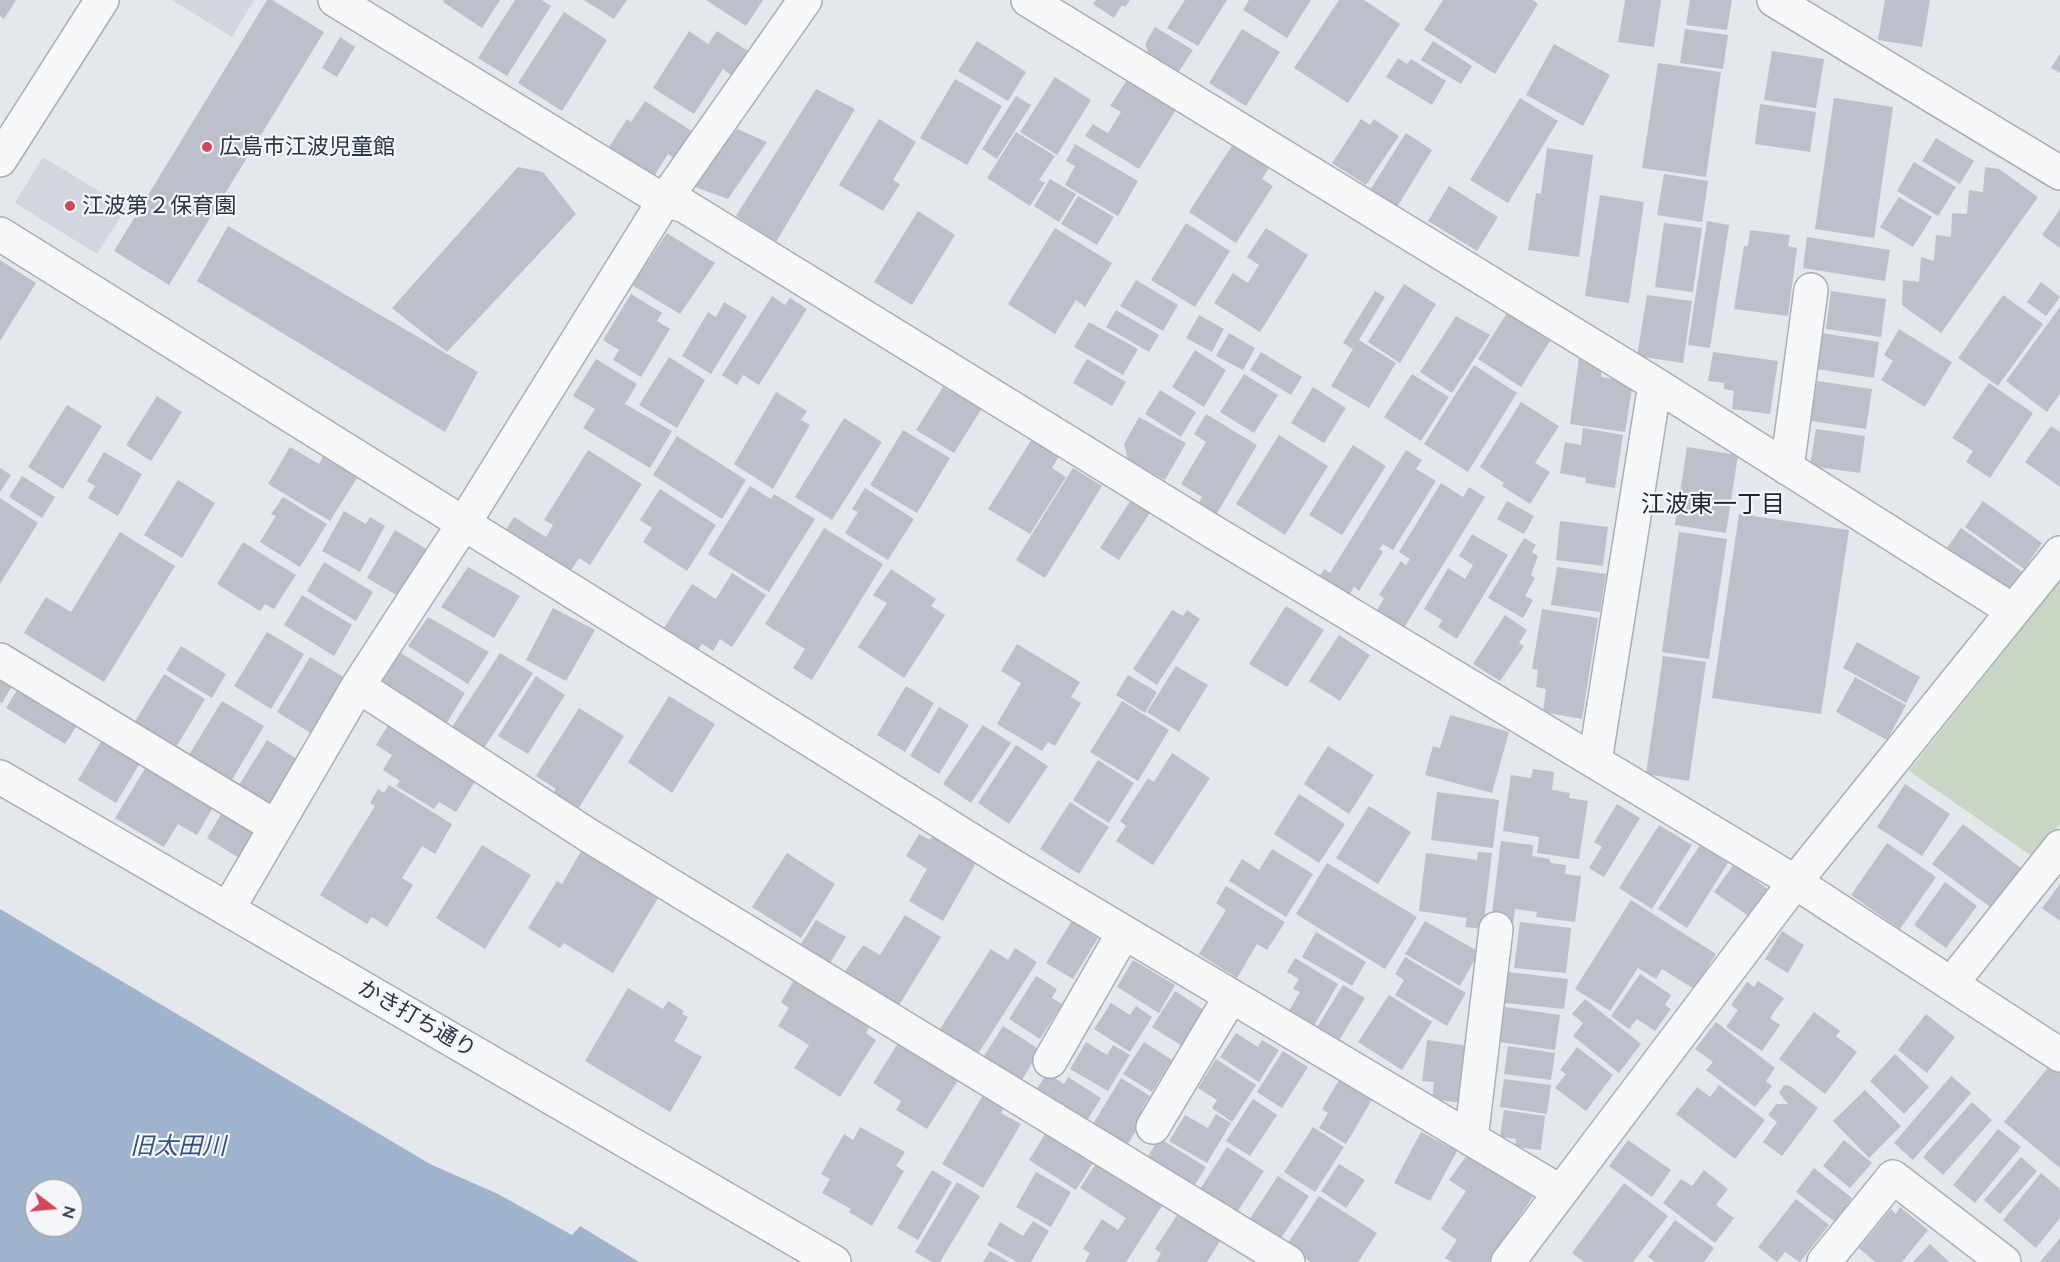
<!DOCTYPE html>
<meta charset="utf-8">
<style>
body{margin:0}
#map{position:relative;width:2060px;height:1262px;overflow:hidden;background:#e4e7ec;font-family:Mulish,sans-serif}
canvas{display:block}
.north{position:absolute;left:24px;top:1178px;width:60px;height:60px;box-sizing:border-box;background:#f4f6f9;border:2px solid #a4a8b1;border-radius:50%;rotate:106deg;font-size:16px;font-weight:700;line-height:24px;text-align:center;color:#2b3445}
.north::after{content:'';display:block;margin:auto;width:21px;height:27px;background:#d1495b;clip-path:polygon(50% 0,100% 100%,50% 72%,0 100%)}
</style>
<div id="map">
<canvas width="2060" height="1262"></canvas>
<div class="north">N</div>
</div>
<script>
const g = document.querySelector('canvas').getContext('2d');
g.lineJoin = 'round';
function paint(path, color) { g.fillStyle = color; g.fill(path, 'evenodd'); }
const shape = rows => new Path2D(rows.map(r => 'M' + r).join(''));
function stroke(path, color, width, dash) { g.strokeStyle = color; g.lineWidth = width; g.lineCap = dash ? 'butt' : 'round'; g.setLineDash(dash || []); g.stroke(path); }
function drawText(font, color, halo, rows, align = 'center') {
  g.font = font + ' Mulish,"Noto Sans JP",sans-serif'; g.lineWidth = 4.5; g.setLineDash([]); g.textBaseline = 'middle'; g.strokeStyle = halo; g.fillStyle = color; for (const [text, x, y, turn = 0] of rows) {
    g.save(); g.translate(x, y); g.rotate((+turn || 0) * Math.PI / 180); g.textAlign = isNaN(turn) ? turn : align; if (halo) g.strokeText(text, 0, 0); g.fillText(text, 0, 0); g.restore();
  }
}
paint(shape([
 [172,0,254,0,232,37],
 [43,157,126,208,97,254,15,203]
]), '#d2d6de');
paint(shape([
 [2060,581,2060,824,2033,857,1909,771]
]), '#c9d6c5');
paint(shape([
 [0,909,430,1164,498,1194,572,1235,580,1226,639,1262,0,1262],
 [36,1190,72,1190,72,1226,36,1226]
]), '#9fb4cc');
paint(shape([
 [0,0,16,0,4,19,0,16],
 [267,0,272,0,324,32,169,285,114,251],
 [444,0,500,0,482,28,443,2],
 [515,0,542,0,551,6,507,76,478,58],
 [584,0,627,0,614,19],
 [706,0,763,0,746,26],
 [1096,0,1130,0,1125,7,1122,5,1114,18,1093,4],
 [1185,0,1227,0,1198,46,1167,28],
 [1249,0,1311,0,1287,38,1243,10],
 [1339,0,1364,0,1400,24,1348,103,1294,68],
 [1443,0,1533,0,1538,4,1495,74,1424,30],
 [1625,0,1661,0,1654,47,1618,42],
 [1690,0,1732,0,1727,30,1686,25],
 [1885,0,1930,0,1922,47,1878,40],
 [564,12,607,40,562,111,518,83],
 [1155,27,1193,50,1178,73,1149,55,1145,44],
 [1242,29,1280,52,1246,106,1209,83],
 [1685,29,1728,35,1723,69,1680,63],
 [689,31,708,44,717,31,748,51,732,76,723,69,694,114,653,88],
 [340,37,355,47,337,77,322,68],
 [977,41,1026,72,1008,101,958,71],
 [1433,41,1472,66,1461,84,1421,60],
 [1554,44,1610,75,1583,126,1526,95],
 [1772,51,1824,59,1816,108,1764,100],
 [2060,54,2060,73,2051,68],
 [1398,58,1407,64,1411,59,1446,81,1432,105,1386,77],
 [1658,63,1721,72,1706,177,1642,168],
 [1131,74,1179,105,1139,169,1085,136,1093,124,1108,133,1121,112,1110,106],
 [1055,77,1091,100,1057,155,1020,132],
 [955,79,1002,106,967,165,920,138],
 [816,89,855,109,776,242,736,216],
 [1016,96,1031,105,997,159,982,149],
 [1520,98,1558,121,1508,203,1470,180],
 [1834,98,1893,107,1874,238,1815,229],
 [645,101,695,133,677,161,668,154,654,176,609,147,627,119,631,122],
 [1760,104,1816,112,1810,152,1755,144],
 [879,119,916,142,893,180,900,184,883,211,839,185],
 [1361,119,1370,125,1374,119,1399,136,1366,185,1332,163],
 [737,129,767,142,728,199,692,186],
 [1016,132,1055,156,1039,180,1045,183,1030,206,987,178],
 [1406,133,1432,150,1397,207,1370,190],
 [1936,138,1974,161,1960,184,1922,161],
 [1075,144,1138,181,1118,216,1065,185,1075,166,1066,161],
 [1233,144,1269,168,1262,179,1273,186,1236,243,1189,212],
 [1547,148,1593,155,1579,257,1528,250,1536,193,1541,194],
 [1914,162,1956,187,1938,216,1897,191],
 [518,167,543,172,576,214,447,352,392,308],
 [1985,167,1999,169,2038,197,1941,333,1902,305,1903,280,1919,282,1921,257,1934,261,1936,235,1951,237,1952,213,1967,214,1969,190,1983,192],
 [1664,174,1708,181,1702,222,1657,215],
 [1050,179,1076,194,1059,222,1034,206],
 [1449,186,1498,217,1477,251,1428,221],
 [1600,195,1644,202,1629,303,1585,296],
 [1078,196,1114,217,1097,245,1061,224],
 [1899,197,1932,217,1913,247,1880,227],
 [2060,209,2060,248,2042,235],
 [918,211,955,235,912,305,874,282],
 [1707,221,1729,225,1710,348,1688,345],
 [1186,223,1230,251,1195,307,1151,280],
 [1664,223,1702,228,1693,292,1655,287],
 [228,226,478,372,445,432,197,281],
 [1055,228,1112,263,1085,307,1076,300,1055,334,1008,304],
 [1266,228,1308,255,1260,332,1214,303,1233,273,1248,283,1259,265,1247,257],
 [1750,230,1790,235,1788,246,1797,248,1788,316,1734,309,1744,246,1748,246],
 [667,233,715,263,680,314,632,285],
 [1807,237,1890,250,1885,281,1803,268],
 [0,260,36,283,0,341],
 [1136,280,1178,305,1163,331,1120,306],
 [2041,282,2060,297,2046,316,2027,302],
 [1404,284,1436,304,1400,363,1368,342],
 [1375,291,1385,297,1359,340,1396,363,1369,408,1331,386,1353,349,1343,343],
 [1831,291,1886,299,1881,337,1826,329],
 [631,294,662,313,657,321,670,329,641,377,613,360,619,350,603,340],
 [1647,295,1692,301,1683,363,1637,356],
 [2003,295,2043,324,1998,386,1958,358],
 [772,296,785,305,790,298,807,309,759,385,743,375,737,385,722,375],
 [724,302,747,316,711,374,682,356,708,312,716,317],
 [1512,305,1555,333,1521,387,1478,359],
 [2060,307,2060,394,2047,412,2006,381],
 [1116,310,1159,335,1149,352,1106,327],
 [1199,315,1224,329,1212,352,1186,338],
 [1456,316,1490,335,1452,393,1420,372],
 [1089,322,1138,349,1123,375,1074,347],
 [1899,329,1952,362,1925,407,1881,380,1893,361,1884,355],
 [1229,333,1255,348,1243,370,1216,356],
 [1822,333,1879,342,1874,378,1817,369],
 [1195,350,1226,370,1204,407,1172,387],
 [1580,350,1602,363,1601,377,1633,382,1625,432,1570,424],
 [1261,352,1302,377,1291,395,1250,370],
 [1713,352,1778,361,1770,414,1732,409,1734,391,1724,389,1724,383,1708,381],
 [669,357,705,380,677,428,639,405],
 [596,359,637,384,625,404,672,431,650,468,583,428,595,409,573,396],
 [1087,359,1126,382,1112,406,1073,383],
 [1474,365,1517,393,1468,472,1424,444],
 [1244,374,1278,395,1254,433,1220,412],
 [1412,374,1449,397,1421,441,1384,417],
 [1817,381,1872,389,1866,429,1811,421],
 [1989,383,2033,413,1990,478,1966,462,1973,451,1952,438],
 [943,387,982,408,954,453,916,430],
 [1313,387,1346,408,1324,443,1291,423],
 [1160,390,1196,412,1181,437,1145,414],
 [776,392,807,411,801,420,810,425,773,489,734,464],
 [157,396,182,412,151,461,126,445],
 [1521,402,1559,426,1535,463,1550,472,1530,504,1502,486,1504,483,1480,467],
 [67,405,102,426,63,489,28,467],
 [1206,414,1257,445,1216,515,1198,505,1202,497,1181,484,1206,442,1194,434],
 [1139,417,1186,443,1165,480,1128,460,1124,444],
 [844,418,882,442,832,520,795,497],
 [2051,426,2060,432,2060,487,2025,462],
 [1583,428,1623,435,1615,488,1585,483,1586,478,1560,473,1565,442,1581,445],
 [1816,429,1865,436,1860,473,1810,466],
 [903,430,950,458,917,513,870,485],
 [1279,435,1328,466,1285,535,1236,504],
 [677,436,746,480,722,519,653,475],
 [1032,439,1059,456,1052,468,1066,477,1030,534,988,509],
 [1353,445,1386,466,1342,535,1309,515],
 [290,447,319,464,324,455,359,475,330,521,268,484],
 [1687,447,1738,455,1726,533,1675,525],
 [588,450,642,484,590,565,579,558,567,577,502,536,514,517,546,537,553,525,544,520],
 [1406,450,1422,460,1416,469,1436,481,1393,550,1383,544,1379,549,1383,552,1359,591,1354,587,1347,598,1318,579,1324,569,1330,573],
 [104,452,142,474,118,516,88,498,95,486,87,481],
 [0,468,11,475,0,492],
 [1073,468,1102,486,1045,578,1016,560],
 [22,476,55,497,42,518,9,497],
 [178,480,215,503,182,558,144,535],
 [1441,483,1463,497,1469,487,1485,497,1402,631,1375,614,1384,598,1379,595,1401,561,1406,565,1410,559,1399,552],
 [750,486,771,499,774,494,815,519,769,592,708,554],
 [865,488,914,519,888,560,845,533,858,512,852,509],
 [660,489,716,525,687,571,643,542,652,528,640,520],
 [283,497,327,524,300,567,260,542,276,516,271,514],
 [0,498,38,523,0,584],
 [1130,501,1150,513,1119,560,1100,548],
 [1507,501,1534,516,1524,534,1497,519],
 [1983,501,2042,543,2024,569,1965,527],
 [344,511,366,524,370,517,385,526,360,572,322,551],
 [1739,514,1849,530,1821,714,1712,698],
 [1560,521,1608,527,1603,566,1556,560],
 [824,528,883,564,812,680,793,668,805,649,765,624],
 [1961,528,2024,573,2008,597,1944,552],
 [395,530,428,550,400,597,367,578],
 [120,532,175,566,104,682,24,633,46,597,71,612],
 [1679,532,1727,539,1709,659,1662,652],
 [1472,534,1508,555,1457,639,1438,627,1442,620,1424,609,1448,568,1465,579,1473,565,1459,556],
 [1524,538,1536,545,1532,552,1538,556,1531,575,1535,578,1525,596,1533,600,1523,618,1488,598],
 [243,542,296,575,274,609,265,604,260,611,217,584],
 [324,562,373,592,356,621,307,591],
 [468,567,520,596,494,638,441,607],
 [1557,567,1606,574,1600,612,1551,605],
 [891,569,936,599,931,606,945,615,904,678,858,647,887,603,873,595],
 [732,573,766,595,732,647,720,639,713,651,702,644,694,655,660,634,692,584,716,599],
 [302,595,352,625,334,656,284,625],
 [1286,606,1324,630,1287,687,1249,664],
 [553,608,595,630,566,681,526,660],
 [1542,609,1598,618,1582,719,1543,712,1546,689,1536,687,1538,670,1532,669],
 [1172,610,1183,616,1187,610,1200,619,1157,685,1133,669],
 [1505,615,1527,630,1519,643,1524,646,1500,681,1473,664],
 [428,617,489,652,468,684,408,646],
 [267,632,304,654,271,709,234,686],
 [1339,635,1370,655,1340,701,1309,681],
 [1857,642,1920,677,1906,703,1843,668],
 [1017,644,1080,682,1071,697,1081,703,1055,746,1048,742,1042,751,997,724,1021,683,1001,671],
 [181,646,226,674,212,698,166,670],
 [401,653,465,693,445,726,380,681],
 [500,653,533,673,482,751,450,730],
 [1663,656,1706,662,1689,781,1646,774],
 [310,657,347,679,314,735,277,712],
 [1176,666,1208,685,1179,732,1147,712],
 [0,672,15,681,2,703,0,702],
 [164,674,205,699,175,749,134,723],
 [1128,675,1157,692,1145,713,1116,695],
 [536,676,565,695,528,754,498,736],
 [1855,677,1906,705,1887,740,1836,712],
 [21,684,80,721,65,744,6,708],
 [906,686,934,703,905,752,877,735],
 [669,696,715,724,672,793,628,762],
 [222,701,264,726,229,785,187,758],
 [1122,701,1169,730,1138,781,1090,752],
 [939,707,969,725,939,774,910,756],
 [579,708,624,736,578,809,553,793,556,789,536,776],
 [1450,715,1509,732,1492,793,1425,775,1433,746,1440,748],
 [393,717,481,772,456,812,439,802,434,809,396,786,400,781,383,770,392,755,376,745],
 [983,725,1011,743,971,803,943,784],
 [105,735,143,758,116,803,78,780],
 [267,740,297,759,267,809,236,790],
 [1016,745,1048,766,1009,824,978,803],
 [1328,746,1374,775,1349,814,1304,784],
 [1172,753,1210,778,1153,865,1116,841,1126,826,1120,821,1148,778,1154,782],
 [1098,760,1134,783,1109,823,1073,800],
 [146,767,216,802,197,835,178,824,164,847,115,818],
 [1533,769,1554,772,1552,790,1570,793,1569,798,1588,801,1579,859,1537,853,1539,837,1503,831,1511,775,1531,778],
 [1905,784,1950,814,1922,856,1877,827],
 [389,785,452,824,435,854,422,846,402,878,413,885,387,927,372,917,367,924,320,895,375,806,370,803,378,789,384,793],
 [1437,792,1499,800,1493,848,1431,840],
 [1299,794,1345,824,1319,863,1274,834],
 [1070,802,1109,827,1079,874,1040,849],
 [1617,804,1640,818,1604,877,1589,868,1602,847,1594,842],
 [1369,806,1411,832,1378,884,1336,858],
 [223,811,255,830,239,858,207,838],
 [1963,824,2022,869,1993,909,1932,864],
 [1659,825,1692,845,1652,909,1619,888],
 [936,831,980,856,943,921,909,901,927,869,906,856,919,834,930,840],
 [1501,841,1533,845,1532,856,1550,859,1550,863,1566,865,1565,874,1581,876,1575,922,1536,917,1537,912,1515,909,1513,924,1491,921],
 [1887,843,1936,877,1900,929,1851,895],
 [482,845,531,875,485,949,436,918],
 [1700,845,1728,863,1687,928,1658,909],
 [584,846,661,893,613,973,564,943,560,948,528,928,557,881,562,884],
 [1272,849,1313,874,1286,917,1229,881,1242,859,1259,870],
 [1478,852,1492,853,1483,929,1465,927,1467,918,1419,911,1426,853,1477,860],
 [787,853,835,884,801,938,752,907],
 [1327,863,1417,917,1385,969,1296,914],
 [1734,864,1769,890,1750,917,1714,892],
 [1945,882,1977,906,1946,948,1914,925],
 [2060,884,2060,921,2042,908],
 [1226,886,1285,922,1267,950,1257,944,1237,978,1199,954,1226,910,1216,903],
 [1631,900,1716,954,1694,989,1662,969,1656,979,1638,968,1610,1011,1575,989],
 [1076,914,1094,925,1090,933,1098,938,1073,979,1046,963],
 [905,915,941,937,898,1007,844,973,863,945,880,955],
 [816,920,846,937,829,965,799,947],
 [1425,921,1479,952,1460,986,1405,954],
 [1520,922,1571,928,1566,973,1514,968],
 [1782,931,1804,945,1788,973,1765,959],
 [1316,932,1366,962,1352,986,1302,957],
 [1015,948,1037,962,976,1057,938,1032,991,949,1008,960],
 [1405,957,1466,993,1447,1026,1395,995,1404,980,1395,974],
 [1295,958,1338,984,1311,1031,1286,1016,1300,992,1293,989,1299,979,1287,972],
 [1133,960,1175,985,1159,1013,1117,987],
 [1508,972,1568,979,1564,1009,1505,1003],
 [1640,974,1671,995,1665,1005,1671,1009,1655,1031,1637,1019,1629,1029,1611,1016],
 [1036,976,1057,989,1052,998,1062,1004,1040,1039,1009,1019],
 [794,980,869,1027,866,1033,876,1040,840,1097,794,1068,809,1045,778,1026,789,1008,781,1002],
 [1758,981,1784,998,1770,1018,1780,1025,1762,1051,1726,1027,1738,1010,1731,1005,1747,982,1754,987],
 [1343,985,1365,998,1338,1042,1316,1029],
 [628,988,663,1009,668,1001,684,1011,682,1014,688,1017,674,1041,702,1057,670,1112,585,1061],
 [1175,991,1207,1012,1185,1048,1152,1027],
 [1389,995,1432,1022,1402,1070,1358,1042],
 [1585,999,1641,1044,1619,1073,1573,1036,1583,1023,1572,1014],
 [1111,1003,1130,1015,1136,1006,1152,1017,1130,1052,1094,1029],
 [1505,1007,1560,1015,1555,1050,1500,1042],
 [1814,1012,1840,1031,1836,1036,1857,1052,1825,1094,1779,1059],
 [1926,1014,1955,1037,1927,1073,1898,1050],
 [1716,1022,1775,1068,1766,1081,1772,1086,1755,1107,1706,1070,1713,1062,1695,1049],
 [1003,1026,1040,1050,1019,1085,981,1061],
 [1236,1033,1258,1047,1262,1040,1279,1050,1259,1082,1220,1057],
 [904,1034,964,1071,927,1129,896,1110,901,1101,873,1083],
 [1427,1040,1469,1046,1461,1103,1432,1099,1434,1082,1422,1081],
 [1086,1042,1107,1055,1113,1045,1130,1055,1108,1091,1070,1069],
 [1144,1042,1172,1060,1152,1092,1123,1074],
 [1508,1046,1555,1053,1551,1080,1504,1074],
 [1577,1047,1613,1075,1586,1111,1555,1088,1566,1074,1560,1070],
 [1283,1051,1308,1067,1282,1108,1257,1092],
 [1895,1054,1929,1087,1904,1114,1870,1081],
 [1216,1059,1256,1085,1232,1122,1212,1108,1217,1100,1198,1088],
 [2050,1065,2060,1073,2060,1168,2004,1122],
 [1047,1073,1064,1084,1068,1077,1101,1098,1083,1127,1033,1095],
 [1951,1076,1971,1093,1913,1160,1894,1143],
 [1121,1078,1150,1096,1142,1109,1147,1113,1127,1145,1093,1124],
 [1340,1078,1373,1098,1346,1144,1319,1128,1328,1113,1322,1109],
 [1504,1079,1551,1085,1547,1114,1500,1107],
 [1719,1085,1765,1120,1735,1159,1676,1114,1697,1087,1710,1097],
 [1784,1085,1790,1086,1818,1108,1782,1156,1763,1142,1777,1122,1768,1115,1776,1104,1788,1104,1779,1093],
 [988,1087,1009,1099,1001,1113,1021,1124,983,1188,942,1164],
 [1865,1090,1901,1126,1869,1158,1833,1121],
 [1253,1099,1277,1115,1250,1156,1226,1141],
 [1972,1102,1992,1120,1943,1175,1923,1157],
 [1504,1110,1545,1116,1541,1150,1515,1147,1516,1139,1500,1137],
 [1216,1114,1231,1123,1207,1163,1169,1141,1185,1115,1208,1128],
 [860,1127,905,1152,896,1166,904,1171,872,1226,849,1212,851,1209,822,1193,830,1179,821,1174,844,1134,853,1140],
 [1313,1127,1344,1147,1315,1192,1284,1172],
 [1998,1129,2021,1147,1975,1203,1953,1185],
 [1047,1131,1094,1161,1076,1190,1029,1160],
 [1421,1132,1457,1151,1430,1201,1394,1183],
 [1159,1138,1206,1167,1191,1191,1144,1163],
 [1628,1140,1671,1170,1652,1197,1609,1166],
 [1844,1140,1872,1163,1850,1188,1823,1166],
 [1227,1147,1264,1171,1234,1217,1197,1194],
 [1467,1155,1536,1192,1489,1262,1452,1262,1445,1258,1457,1240,1441,1229,1466,1191,1449,1180],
 [1101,1156,1167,1198,1126,1262,1085,1262,1090,1253,1083,1249,1102,1219,1118,1230,1126,1218,1080,1188],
 [2021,1157,2037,1171,2000,1214,1984,1200],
 [1339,1164,1365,1180,1346,1208,1321,1191],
 [1814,1168,1852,1198,1835,1222,1796,1192],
 [932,1170,952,1182,918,1240,897,1228],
 [1704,1170,1728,1189,1716,1205,1734,1218,1715,1243,1663,1203,1681,1179,1692,1186],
 [1036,1172,1071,1192,1051,1227,1016,1207],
 [2041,1173,2060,1189,2060,1218,2036,1248,2003,1220],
 [1278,1176,1309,1196,1280,1240,1249,1220],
 [957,1182,980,1196,940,1262,932,1262,915,1252],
 [1624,1183,1668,1216,1633,1262,1584,1262,1572,1253],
 [1319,1196,1377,1233,1358,1262,1311,1262,1286,1246],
 [1796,1199,1829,1225,1800,1262,1785,1252,1777,1262,1758,1247],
 [1900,1207,1928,1230,1902,1262,1875,1262,1859,1248,1891,1209,1896,1214],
 [1186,1211,1224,1235,1207,1262,1156,1262,1161,1253,1155,1249,1177,1215,1181,1218],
 [1675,1220,1714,1248,1704,1262,1655,1262,1648,1257],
 [1033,1221,1049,1231,1031,1262,1017,1262,987,1245,1000,1222,1023,1236],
 [2060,1238,2060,1262,2040,1262],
 [1930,1244,1949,1262,1913,1262],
 [990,1251,1009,1262,983,1262]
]), '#bbc0ca');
const minor = shape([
 [335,0,664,201,683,205,1215,533,1795,882,2060,1055],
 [1028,0,1655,384,2012,610],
 [1774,0,2060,173],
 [0,160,102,0],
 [0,234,1006,862,1559,1191],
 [1787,468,1811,290],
 [0,660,276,827],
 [358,686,588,835,1288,1262],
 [1595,761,1655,384],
 [0,777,834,1262],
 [228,909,358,686,464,523,664,201,805,0],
 [1951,984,2060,847],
 [1050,1061,1124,932],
 [1153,1127,1231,996],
 [1471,1139,1496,929],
 [1508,1262,1795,882,2060,553],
 [1824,1262,1893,1177,2004,1262]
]);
stroke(minor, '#a9aeb7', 36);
stroke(minor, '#f7f8fa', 33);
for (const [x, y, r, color] of [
 [207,147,6,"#d1495b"],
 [70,206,6,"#d1495b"]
]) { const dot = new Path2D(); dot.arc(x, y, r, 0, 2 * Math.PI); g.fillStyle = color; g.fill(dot); stroke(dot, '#f4f6f9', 2); }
drawText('22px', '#2b3445', '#f4f6f9', [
 ["広島市江波児童館",219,147],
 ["江波第２保育園",82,206]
], 'left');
drawText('22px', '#2b3445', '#f4f6f9', [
 ["かき打ち通り",417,1019,30]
]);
drawText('24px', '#1d2536', '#f4f6f9', [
 ["江波東一丁目",1713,505]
]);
drawText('italic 24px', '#34527a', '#f4f6f9', [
 ["旧太田川",178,1147]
]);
</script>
